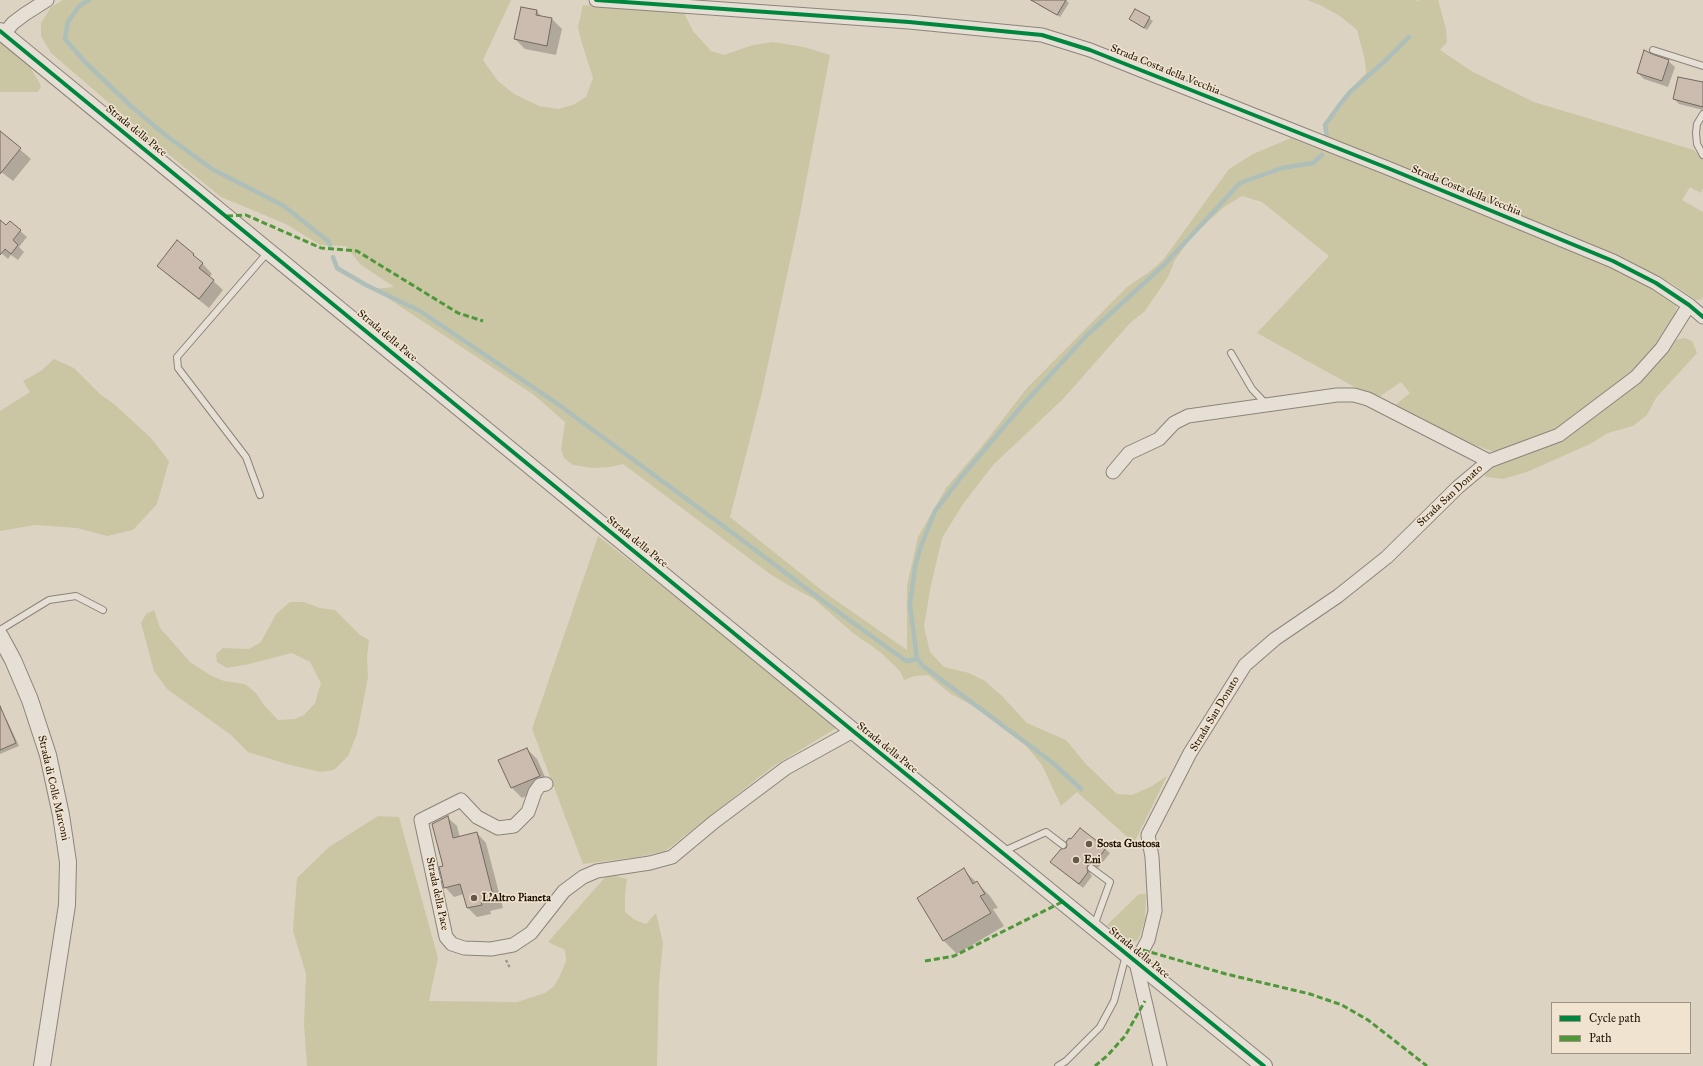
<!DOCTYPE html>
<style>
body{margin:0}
#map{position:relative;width:1703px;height:1066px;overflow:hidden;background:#ddd3c2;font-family:"IM FELL Great Primer",serif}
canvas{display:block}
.legend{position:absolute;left:1551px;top:1002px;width:140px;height:52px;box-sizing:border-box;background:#f0e4d0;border:1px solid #9e927f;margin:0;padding:5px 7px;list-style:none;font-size:12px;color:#241606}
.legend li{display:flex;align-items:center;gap:8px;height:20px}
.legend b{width:20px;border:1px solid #9e927f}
</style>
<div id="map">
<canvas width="1703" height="1066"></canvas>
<ul class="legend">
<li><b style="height:5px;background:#00873e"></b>Cycle path</li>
<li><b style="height:5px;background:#4e983a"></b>Path</li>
</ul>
</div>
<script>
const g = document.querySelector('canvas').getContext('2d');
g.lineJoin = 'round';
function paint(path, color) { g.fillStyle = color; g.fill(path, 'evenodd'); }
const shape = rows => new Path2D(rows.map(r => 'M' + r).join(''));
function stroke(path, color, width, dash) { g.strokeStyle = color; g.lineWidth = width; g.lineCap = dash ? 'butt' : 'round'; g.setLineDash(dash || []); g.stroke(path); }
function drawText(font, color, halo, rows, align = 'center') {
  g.font = font + ' "IM FELL Great Primer",serif'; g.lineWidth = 3; g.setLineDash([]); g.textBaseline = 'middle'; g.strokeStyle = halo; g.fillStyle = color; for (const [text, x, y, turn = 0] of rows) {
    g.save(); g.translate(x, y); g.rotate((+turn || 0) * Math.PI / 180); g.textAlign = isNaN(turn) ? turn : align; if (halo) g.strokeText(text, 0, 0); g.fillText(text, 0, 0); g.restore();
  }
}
paint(shape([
 [63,0,511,0,483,60,498,81,514,94,539,106,558,109,573,105,586,97,593,78,581,40,578,27,583,5,684,13,693,31,711,51,724,55,753,45,773,42,804,47,830,55,798,224,762,392,730,517,824,592,907,650,907,585,918,537,946,488,982,446,1027,388,1127,287,1149,272,1163,260,1229,169,1253,154,1291,138,1493,217,1633,276,1663,294,1677,304,1674,321,1634,375,1563,428,1498,453,1474,445,1394,406,1410,393,1401,382,1376,399,1257,333,1329,256,1262,202,1242,196,1224,207,1191,237,1175,260,1168,277,1145,311,1130,323,1063,399,994,464,963,504,942,538,931,585,924,626,930,652,944,667,969,673,985,681,1002,696,1027,723,1066,740,1086,764,1117,794,1132,795,1152,786,1167,776,1134,843,1077,792,1061,806,1042,765,1026,746,975,707,951,694,928,675,915,676,904,680,901,673,895,666,880,652,853,633,814,599,788,585,770,574,623,464,610,467,593,468,573,465,564,458,561,450,565,422,534,395,374,289,394,287,360,264,346,246,320,245,286,224,221,197,167,153,51,53,41,36,41,23,51,7],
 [1307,0,1416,0,1418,1,1420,0,1438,0,1446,29,1447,42,1440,50,1473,72,1534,102,1694,150,1703,159,1703,188,1701,193,1690,187,1682,200,1703,212,1703,297,1701,300,1696,300,1671,283,1602,250,1325,137,1323,124,1346,94,1366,73,1365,61,1357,30,1340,16,1320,5],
 [0,39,29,65,40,84,41,88,37,92,0,92],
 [1685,338,1692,341,1697,353,1656,398,1647,415,1633,426,1608,433,1590,444,1527,472,1503,479,1486,477,1483,472,1494,462,1553,442,1675,340],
 [54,359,74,368,101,395,114,404,150,437,169,461,157,504,133,530,107,536,77,528,35,525,0,531,0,411,30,392,23,381,41,371],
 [598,536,776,675,838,727,772,767,665,851,638,857,583,864,532,729],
 [290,602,304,602,320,608,335,610,360,635,369,640,367,658,368,677,357,734,348,756,334,770,321,772,290,765,248,752,231,735,167,689,154,671,141,623,146,614,154,610,160,628,190,662,210,675,224,681,245,684,256,693,263,704,278,720,295,719,304,715,315,703,321,683,310,662,292,653,245,665,227,668,217,662,216,654,223,648,249,649,261,642,276,614],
 [378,816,399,817,438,958,429,1001,517,1002,545,993,554,986,559,978,566,961,565,950,548,942,608,874,627,879,625,893,625,912,635,920,646,924,656,913,663,943,659,983,657,1066,307,1066,304,1025,306,974,293,931,297,878,329,847],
 [1139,894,1146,894,1145,920,1139,938,1137,941,1131,942,1123,938,1107,925]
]), '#cac6a4');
paint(shape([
 [1039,0,1066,0,1069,3,1060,17,1040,6,1037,3],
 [1136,10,1153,21,1147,30,1130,19],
 [537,11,542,17,552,19,562,29,556,55,525,49,515,39],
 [1668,61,1675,67,1668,87,1644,79,1638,73],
 [1703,84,1703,110,1679,104,1674,99],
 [0,132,31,159,13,181,0,171],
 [0,222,7,226,10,222,27,237,19,247,24,252,18,260,11,255,8,259,0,252],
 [177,242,203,264,212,274,209,277,223,290,209,308,168,275,158,265],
 [4,718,7,720,19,746,0,754,0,719],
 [527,749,537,759,549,786,522,798,512,788],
 [447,817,457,826,460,838,477,833,486,843,503,908,490,911,491,914,477,917,468,908,464,894,454,897,445,887],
 [1080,829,1110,853,1098,868,1096,867,1092,869,1090,873,1092,876,1083,888,1051,862,1067,849],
 [964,870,990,896,998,908,993,909,1004,926,957,954,944,941,918,899]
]), '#0003');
stroke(shape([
 [89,0,79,6,68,22,65,39,86,63,132,107,164,134,212,169,284,206,328,241,330,245],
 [1327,138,1325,125,1341,103,1351,91,1385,61,1409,37],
 [333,257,337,268,366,285,420,311,555,402,730,531,819,598,906,661,917,659],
 [1081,789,1053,763,923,666,917,659,910,605,915,567,921,546,935,511,962,476,1021,407,1087,335,1164,265,1240,183,1282,168,1313,163,1322,155]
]), '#aebfba', 4.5);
const building = shape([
 [1031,0,1066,0,1057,15,1031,0],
 [521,7,537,10,536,15,552,18,547,46,514,39,521,7],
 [1135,9,1150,17,1144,28,1129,19,1135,9],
 [1644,50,1652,54,1669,60,1662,81,1637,73,1644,50],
 [1678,77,1703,82,1703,107,1673,99,1678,77],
 [0,131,21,148,0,174,0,131],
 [0,220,6,225,10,221,21,230,13,240,18,245,11,254,5,249,0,255,0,220],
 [177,240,194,254,193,255,203,263,199,268,214,280,199,299,157,266,177,240],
 [0,706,16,743,0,750,0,706],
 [527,748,540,776,511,788,498,760,527,748],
 [448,816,453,838,477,832,494,899,481,902,482,905,467,908,460,884,444,888,439,867,443,866,432,824,448,816],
 [1080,828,1106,848,1094,864,1091,864,1088,865,1087,868,1088,872,1079,884,1050,862,1061,849,1066,848,1067,845,1066,842,1069,838,1071,839,1080,828],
 [964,868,973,884,977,881,985,894,980,896,991,913,943,941,917,898,964,868]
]);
paint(building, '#ccbcaf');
stroke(building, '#726a60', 1);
const service = shape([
 [1653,50,1703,66],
 [1703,114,1697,124,1696,133,1697,144,1703,155],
 [1231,353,1252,389,1266,404],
 [260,495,246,457,178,368,177,357,268,252],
 [0,630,49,600,76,596,103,610],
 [1004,851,1046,832,1063,845],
 [1091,868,1110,882,1094,926],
 [1058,1066,1066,1061,1100,1027,1114,1001,1126,955]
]);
const minor = shape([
 [596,0,909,22,1042,35,1090,50,1390,169,1613,261,1656,283,1689,305,1703,317],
 [4,34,13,23,25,14,47,0],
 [1113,472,1129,453,1159,439,1174,423,1188,416,1337,395,1354,395,1368,399,1489,461],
 [546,784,540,785,535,792,528,812,514,826,498,828,477,817,461,800,421,820,446,937,452,944,464,948,491,949,513,945,531,933,564,891,583,877,597,871,650,863,672,857,714,822,786,768,853,731],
 [1160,1066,1136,962,1148,940,1155,911,1152,857,1148,835,1190,753,1245,665,1275,639,1338,596,1387,557,1458,487,1489,461,1559,435,1636,377,1662,348,1689,305]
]);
const tertiary = shape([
 [0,31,853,731,1264,1066],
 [0,636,13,660,30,700,48,755,61,815,68,862,67,905,42,1066]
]);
stroke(service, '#8c8479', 8);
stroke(minor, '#8c8479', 15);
stroke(tertiary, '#8c8479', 18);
stroke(shape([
 [506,960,510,968]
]), '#9f9a92', 2.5, [3, 2]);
stroke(service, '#e5dfd6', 6);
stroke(minor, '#e5dfd6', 13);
stroke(tertiary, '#e5dfd6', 16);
stroke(shape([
 [227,216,246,215,321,248,357,251,458,313,483,321],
 [1143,950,1226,974,1310,994,1342,1005,1368,1020,1427,1066],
 [925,961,954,956,1062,902],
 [1095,1066,1108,1055,1125,1036,1145,1001]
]), '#4e983a', 3, [6, 3]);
stroke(shape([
 [596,0,909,22,1042,35,1090,50,1390,169,1613,261,1656,283,1689,305,1703,317],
 [0,31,853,731,1264,1066]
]), '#00873e', 4);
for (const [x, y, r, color] of [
 [1089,844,4,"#655848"],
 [1076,860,4,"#655848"],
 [474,898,4,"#655848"]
]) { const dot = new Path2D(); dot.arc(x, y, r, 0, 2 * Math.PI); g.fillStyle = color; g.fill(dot); stroke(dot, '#f0e4d0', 1.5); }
drawText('11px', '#241606', '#f0e4d0', [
 ["Strada Costa della Vecchia",1165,70,22],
 ["Strada della Pace",136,131,39],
 ["Strada Costa della Vecchia",1466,191,22],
 ["Strada della Pace",387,336,40],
 ["Strada San Donato",1450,496,-43],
 ["Strada della Pace",637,542,39],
 ["Strada San Donato",1215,714,-59],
 ["Strada della Pace",887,748,39],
 ["Strada di Colle Marconi",53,788,77],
 ["Strada della Pace",437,894,78],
 ["Strada della Pace",1139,953,39]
]);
drawText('bold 11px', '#241606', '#f0e4d0', [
 ["Sosta Gustosa",1097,844],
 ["Eni",1084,860],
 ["L'Altro Pianeta",482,898]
], 'left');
</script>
